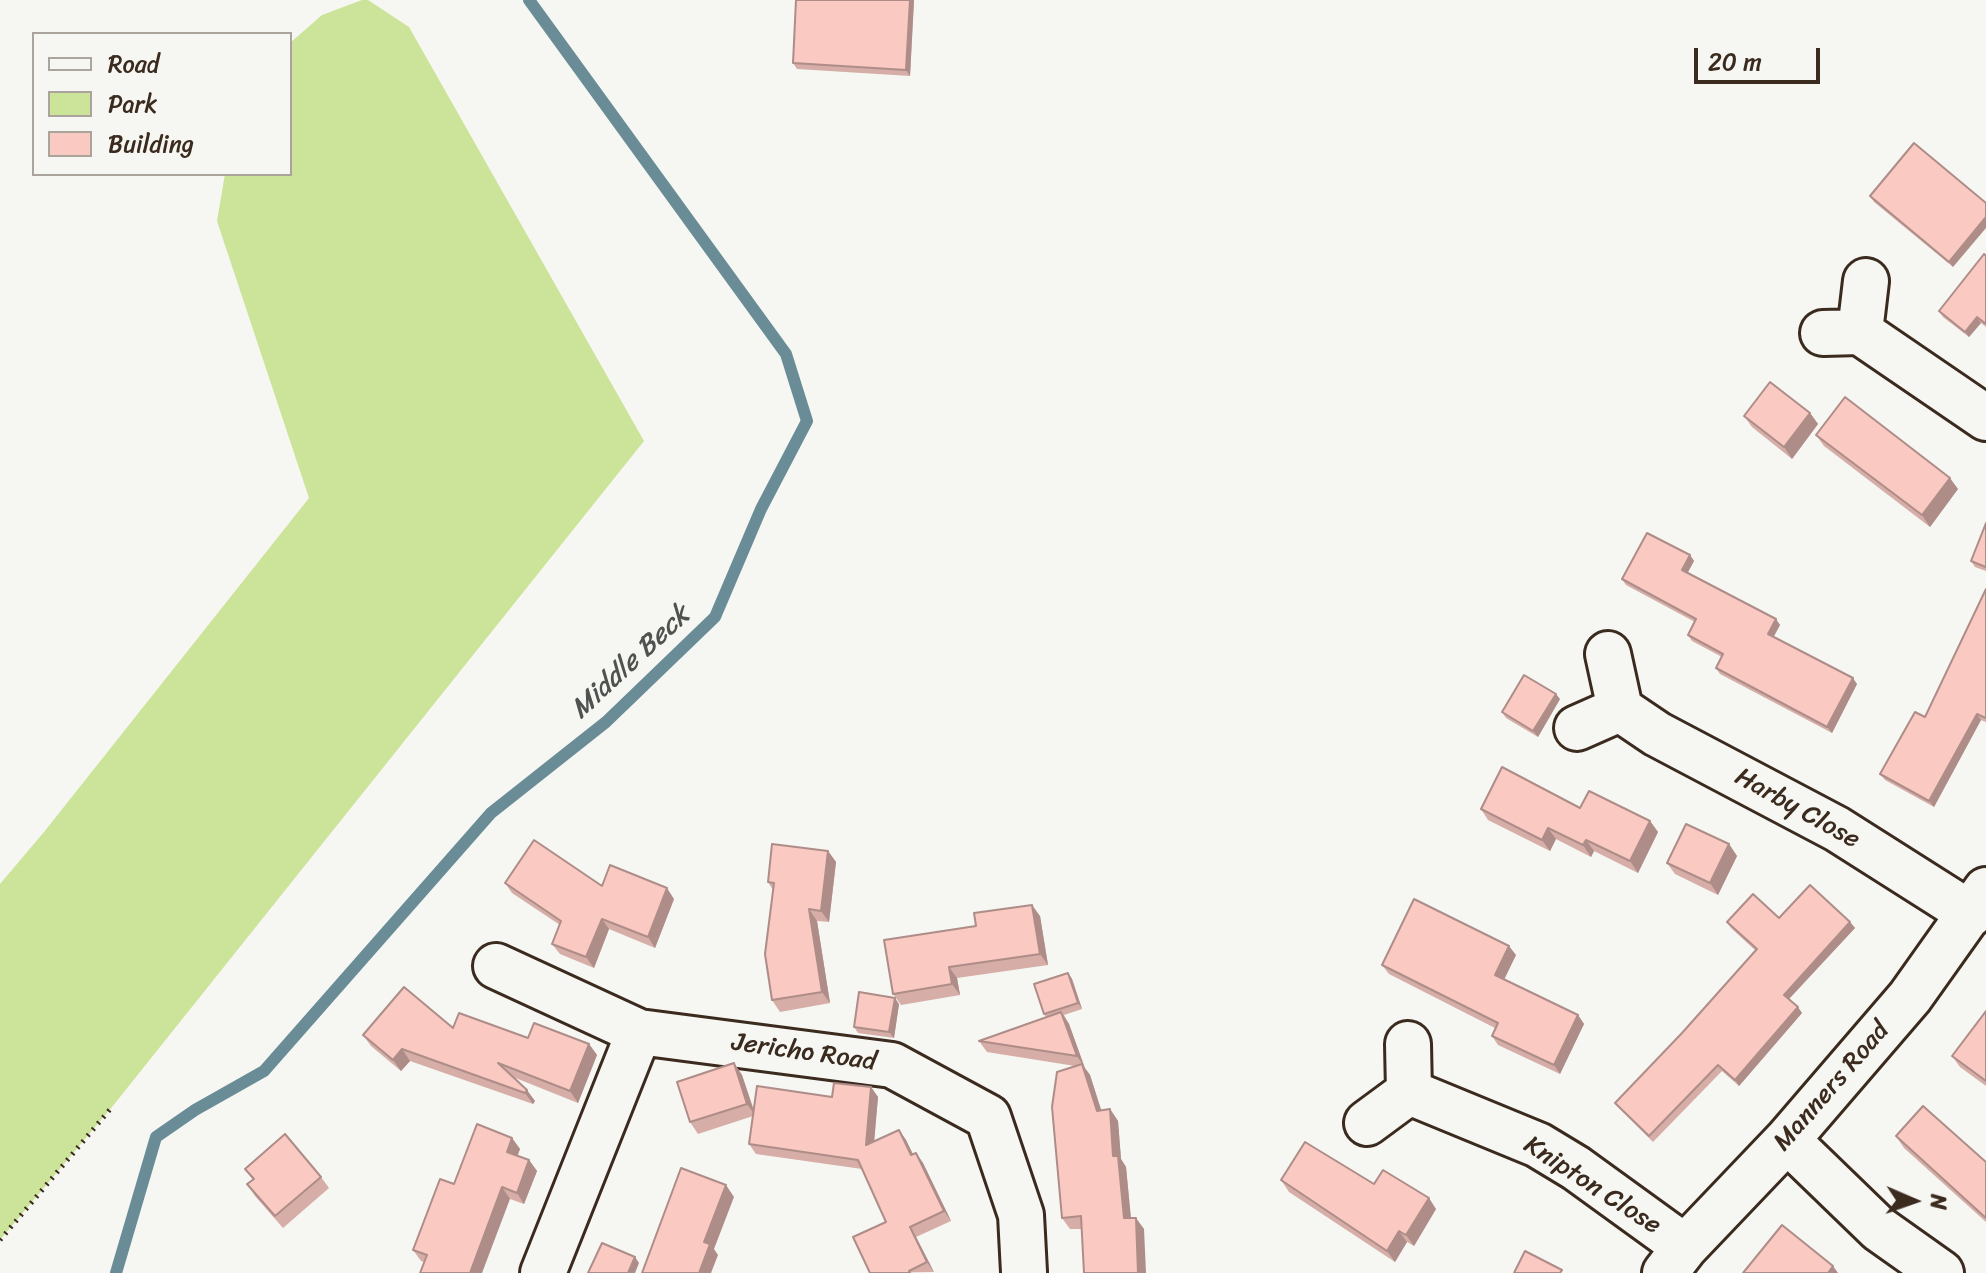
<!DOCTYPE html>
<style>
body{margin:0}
#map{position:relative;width:1986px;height:1273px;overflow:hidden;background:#f6f6f2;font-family:Sriracha,sans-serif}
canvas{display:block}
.legend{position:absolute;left:32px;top:32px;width:260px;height:144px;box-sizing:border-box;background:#f6f6f2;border:2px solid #aba49d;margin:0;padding:10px 14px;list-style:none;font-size:24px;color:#3b2a1e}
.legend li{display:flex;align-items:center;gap:16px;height:40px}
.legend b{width:40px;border:2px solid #aba49d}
.north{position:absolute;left:1874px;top:1161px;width:80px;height:80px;-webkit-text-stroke:6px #f6f6f2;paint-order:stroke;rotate:92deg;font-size:22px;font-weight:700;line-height:32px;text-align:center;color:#3b2a1e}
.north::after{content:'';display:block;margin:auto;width:28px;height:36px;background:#3b2a1e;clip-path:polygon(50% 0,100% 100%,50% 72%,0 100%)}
.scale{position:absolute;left:1694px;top:48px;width:126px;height:36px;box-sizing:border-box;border:4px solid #3b2a1e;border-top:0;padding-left:10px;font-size:24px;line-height:28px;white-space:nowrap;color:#3b2a1e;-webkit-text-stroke:6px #f6f6f2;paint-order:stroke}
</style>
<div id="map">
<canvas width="1986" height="1273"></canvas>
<ul class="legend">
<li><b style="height:10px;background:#f6f6f2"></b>Road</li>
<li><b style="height:22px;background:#cce499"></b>Park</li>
<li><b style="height:22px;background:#f9c9c2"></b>Building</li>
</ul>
<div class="north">N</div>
<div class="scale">20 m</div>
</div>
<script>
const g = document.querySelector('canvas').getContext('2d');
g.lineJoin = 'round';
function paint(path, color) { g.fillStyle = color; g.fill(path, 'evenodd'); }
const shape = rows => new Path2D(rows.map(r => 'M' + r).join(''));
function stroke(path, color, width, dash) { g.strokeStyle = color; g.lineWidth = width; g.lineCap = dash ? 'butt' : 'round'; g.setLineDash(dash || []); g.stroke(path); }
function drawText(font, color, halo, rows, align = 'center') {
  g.font = font + ' Sriracha,sans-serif'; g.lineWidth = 6; g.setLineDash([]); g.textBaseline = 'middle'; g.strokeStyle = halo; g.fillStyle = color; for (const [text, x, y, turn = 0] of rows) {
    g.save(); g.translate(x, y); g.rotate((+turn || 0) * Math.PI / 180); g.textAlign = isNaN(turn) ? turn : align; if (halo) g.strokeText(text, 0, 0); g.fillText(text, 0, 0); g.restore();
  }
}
paint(shape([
 [362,0,368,0,409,27,644,441,112,1107,0,1240,0,884,44,832,309,498,217,221,225,174,290,174,290,43,322,15]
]), '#cce499');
stroke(shape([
 [116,1273,156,1137,195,1110,264,1071,491,813,606,722,715,617,761,509,807,421,786,354,529,0]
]), '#698c97', 12);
const street = shape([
 [1860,332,1986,418],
 [1823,333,1860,332,1866,281],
 [1620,709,1657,734,1837,829,1971,914],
 [1577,728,1620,709,1608,654],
 [496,966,639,1032],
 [1409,1092,1538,1145,1576,1168,1685,1247],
 [1367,1123,1409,1092,1408,1044],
 [1787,1140,1879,1229,1941,1273],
 [543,1273,639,1032,892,1065,988,1117,1021,1215,1024,1272],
 [1665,1273,1685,1247,1787,1140,1910,997,1986,890]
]);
stroke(street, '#3b2a1e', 50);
stroke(shape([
 [0,1240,112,1107]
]), '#3b2a1e', 5, [2, 6]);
stroke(street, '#f6f6f2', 44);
paint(shape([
 [796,0,914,0,910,76,797,69,793,63],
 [1914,143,1953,267,1874,202,1870,196],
 [1986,256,1986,327,1981,323,1969,337,1943,317,1939,311],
 [1810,413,1818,424,1792,459,1752,427,1744,416],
 [1816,435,1958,489,1930,527,1824,446],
 [1986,523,1986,571,1975,567,1971,561],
 [1690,555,1694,561,1687,573,1780,625,1773,637,1857,684,1832,733,1720,674,1716,668,1722,657,1692,641,1688,635,1695,622,1626,585,1622,579],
 [1986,589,1986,722,1981,720,1934,807,1885,780,1880,774,1925,717],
 [1560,699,1538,737,1506,718,1502,712],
 [1580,808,1650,821,1658,832,1638,873,1594,851,1591,857,1556,839,1550,851,1488,820,1481,809],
 [1729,844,1737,856,1718,895,1675,874,1667,863],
 [828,851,836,862,829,922,817,921,830,1003,780,1012,772,1000,773,890,768,882],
 [505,883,602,886,674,899,655,948,609,929,594,968,560,954,552,944,560,925,512,893],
 [1040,916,1048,965,957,978,960,995,901,1005,893,994],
 [1779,918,1850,922,1855,928,1789,999,1802,1013,1739,1086,1722,1071,1653,1142,1619,1108,1615,1103,1682,1033,1756,951,1731,928,1727,922],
 [1516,955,1504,979,1578,1015,1584,1024,1560,1074,1498,1045,1492,1036,1495,1028,1389,974,1382,965],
 [1068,973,1072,979,1082,1009,1064,1015,1069,1024,1084,1067,1090,1075,1101,1110,1110,1109,1118,1121,1121,1159,1126,1167,1131,1218,1144,1229,1070,1229,1062,1218,1075,1066,987,1052,979,1041,1046,1017,1044,1014],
 [899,1004,894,1038,858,1033,854,1027],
 [1986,1011,1986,1086,1960,1067,1952,1056],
 [453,1028,528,1038,589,1044,597,1055,578,1103,513,1077,535,1101,533,1104,410,1061,401,1071,371,1046,363,1035],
 [734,1063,742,1075,754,1110,832,1097,871,1087,878,1097,874,1141,899,1130,906,1140,913,1154,916,1153,923,1163,951,1221,916,1237,934,1272,870,1273,886,1222,862,1169,756,1154,749,1144,753,1116,698,1134,690,1122],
 [1896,1136,1986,1162,1986,1222,1904,1148],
 [512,1138,520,1149,517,1156,529,1160,537,1171,524,1204,510,1199,424,1262,421,1261,413,1250,454,1184],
 [245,1169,321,1177,329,1188,283,1228,255,1196,247,1184,253,1180],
 [1281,1180,1374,1184,1436,1209,1414,1246,1407,1242,1395,1262,1289,1192]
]), '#d6ada7');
paint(shape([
 [910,0,914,0,910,76,906,70],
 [1986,217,1986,228,1953,267,1949,262],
 [1977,317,1981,323,1969,337,1965,332],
 [1810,413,1818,424,1792,459,1784,447],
 [1950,478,1958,489,1930,527,1922,515],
 [1690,555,1694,561,1686,576,1682,570],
 [1776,619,1780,625,1772,640,1768,634],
 [1853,678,1857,684,1832,733,1827,727],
 [1556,694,1560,699,1538,737,1533,731],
 [1977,714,1981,720,1934,807,1929,801],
 [1650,821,1658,832,1638,873,1630,861],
 [1548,828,1556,839,1550,851,1542,840],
 [1586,840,1594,851,1591,857,1583,845],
 [1729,844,1737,856,1718,895,1710,883],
 [828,851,836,862,829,922,821,911],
 [667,888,674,899,655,948,648,937],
 [1032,905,1040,916,1048,965,1040,954],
 [809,909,817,921,830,1003,822,992],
 [602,919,609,929,594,968,586,957],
 [1850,922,1855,928,1788,1000,1784,995],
 [1509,946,1516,955,1502,984,1495,975],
 [949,967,957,978,960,995,952,984],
 [1068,973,1072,979,1082,1009,1078,1003],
 [895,998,899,1004,894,1038,889,1032],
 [1798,1007,1802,1013,1739,1086,1735,1080],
 [1061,1012,1069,1024,1085,1068,1077,1056],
 [1578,1015,1584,1024,1560,1074,1554,1065],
 [589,1044,597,1055,578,1103,570,1091],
 [402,1049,410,1061,401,1071,393,1060],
 [734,1063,742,1075,755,1115,747,1104],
 [1082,1064,1090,1075,1105,1122,1097,1111],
 [871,1087,878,1097,873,1155,866,1145],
 [527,1090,535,1101,533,1104,525,1093],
 [1110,1109,1118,1121,1121,1159,1126,1167,1132,1230,1124,1218,1113,1156],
 [899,1130,906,1140,918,1165,911,1155],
 [512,1138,520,1149,515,1163,507,1152],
 [916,1153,923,1163,951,1221,944,1211],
 [529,1160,537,1171,524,1204,517,1193],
 [726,1185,734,1197,714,1249,718,1255,711,1273,699,1273,704,1242],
 [502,1187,510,1199,482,1273,470,1273],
 [1429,1198,1436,1209,1414,1246,1406,1235],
 [1136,1218,1144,1229,1146,1273,1138,1273],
 [910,1227,916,1237,934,1272,927,1262],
 [1399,1231,1407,1242,1395,1262,1387,1251],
 [635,1257,639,1263,635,1273,628,1273],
 [1833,1266,1838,1273,1828,1273]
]), '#ae8d88');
const building = shape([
 [796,0,910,0,906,70,793,63,796,0],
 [1914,143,1986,203,1986,217,1949,262,1870,196,1914,143],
 [1984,254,1986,256,1986,324,1977,317,1965,332,1939,311,1984,254],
 [1770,382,1810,413,1784,447,1744,416,1770,382],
 [1845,397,1950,478,1922,515,1816,435,1845,397],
 [1986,523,1986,567,1971,561,1986,523],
 [1647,533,1690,555,1682,570,1776,619,1768,634,1853,678,1827,727,1716,668,1723,654,1688,635,1696,619,1622,579,1647,533],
 [1986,589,1986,718,1977,714,1929,801,1880,774,1915,712,1925,717,1986,589],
 [1524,675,1556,694,1533,731,1502,712,1524,675],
 [1502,767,1580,808,1589,791,1650,821,1630,861,1586,840,1583,845,1548,828,1542,840,1481,809,1502,767],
 [1686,824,1729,844,1710,883,1667,863,1686,824],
 [534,840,602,886,610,865,667,888,648,937,602,919,586,957,552,944,561,921,505,883,534,840],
 [772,844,828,851,821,911,809,909,822,992,772,1000,765,954,774,883,768,882,772,844],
 [1810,885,1850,922,1784,995,1798,1007,1735,1080,1718,1065,1649,1136,1615,1103,1682,1033,1757,949,1727,922,1753,894,1779,918,1810,885],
 [1414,899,1509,946,1495,975,1578,1015,1554,1065,1492,1036,1498,1023,1382,965,1414,899],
 [1032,905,1040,954,949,967,952,984,893,994,884,940,976,926,974,913,1032,905],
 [1068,973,1078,1003,1044,1014,1034,984,1068,973],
 [404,987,453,1028,459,1013,528,1038,534,1023,589,1044,570,1091,498,1063,527,1090,525,1093,402,1049,393,1060,363,1035,404,987],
 [859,992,895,998,889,1032,854,1027,859,992],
 [1986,1011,1986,1081,1952,1056,1986,1011],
 [1061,1012,1077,1056,979,1041,1061,1012],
 [734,1063,747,1104,690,1122,677,1082,734,1063],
 [1082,1064,1097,1111,1110,1109,1113,1156,1118,1156,1124,1218,1136,1218,1138,1273,1084,1273,1081,1216,1062,1218,1052,1107,1057,1072,1082,1064],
 [834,1083,871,1087,866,1145,899,1130,911,1155,916,1153,944,1211,910,1227,927,1262,909,1271,910,1273,870,1273,853,1237,886,1222,858,1160,749,1144,757,1086,832,1097,834,1083],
 [1923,1106,1986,1162,1986,1218,1896,1136,1923,1106],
 [477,1124,512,1138,507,1152,529,1160,517,1193,502,1187,470,1273,420,1273,427,1255,413,1250,440,1179,454,1184,477,1124],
 [285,1134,321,1177,275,1216,247,1184,254,1179,245,1169,285,1134],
 [1305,1142,1374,1184,1383,1170,1429,1198,1406,1235,1399,1231,1387,1251,1281,1180,1305,1142],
 [681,1168,726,1185,704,1242,710,1244,699,1273,642,1273,681,1168],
 [1782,1225,1833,1266,1828,1273,1743,1273,1782,1225],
 [602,1243,635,1257,628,1273,588,1273,602,1243],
 [1525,1251,1562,1270,1560,1273,1514,1273,1525,1251]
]);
paint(building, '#f9c9c2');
stroke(building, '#ae8d88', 2);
drawText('26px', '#3b2a1e', '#f6f6f2', [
 ["Harby Close",1797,809,29],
 ["Jericho Road",804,1053,8],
 ["Manners Road",1832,1087,-49],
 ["Knipton Close",1592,1186,33]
]);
drawText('italic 28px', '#4e5350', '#f6f6f2', [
 ["Middle Beck",631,663,-43]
]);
</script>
